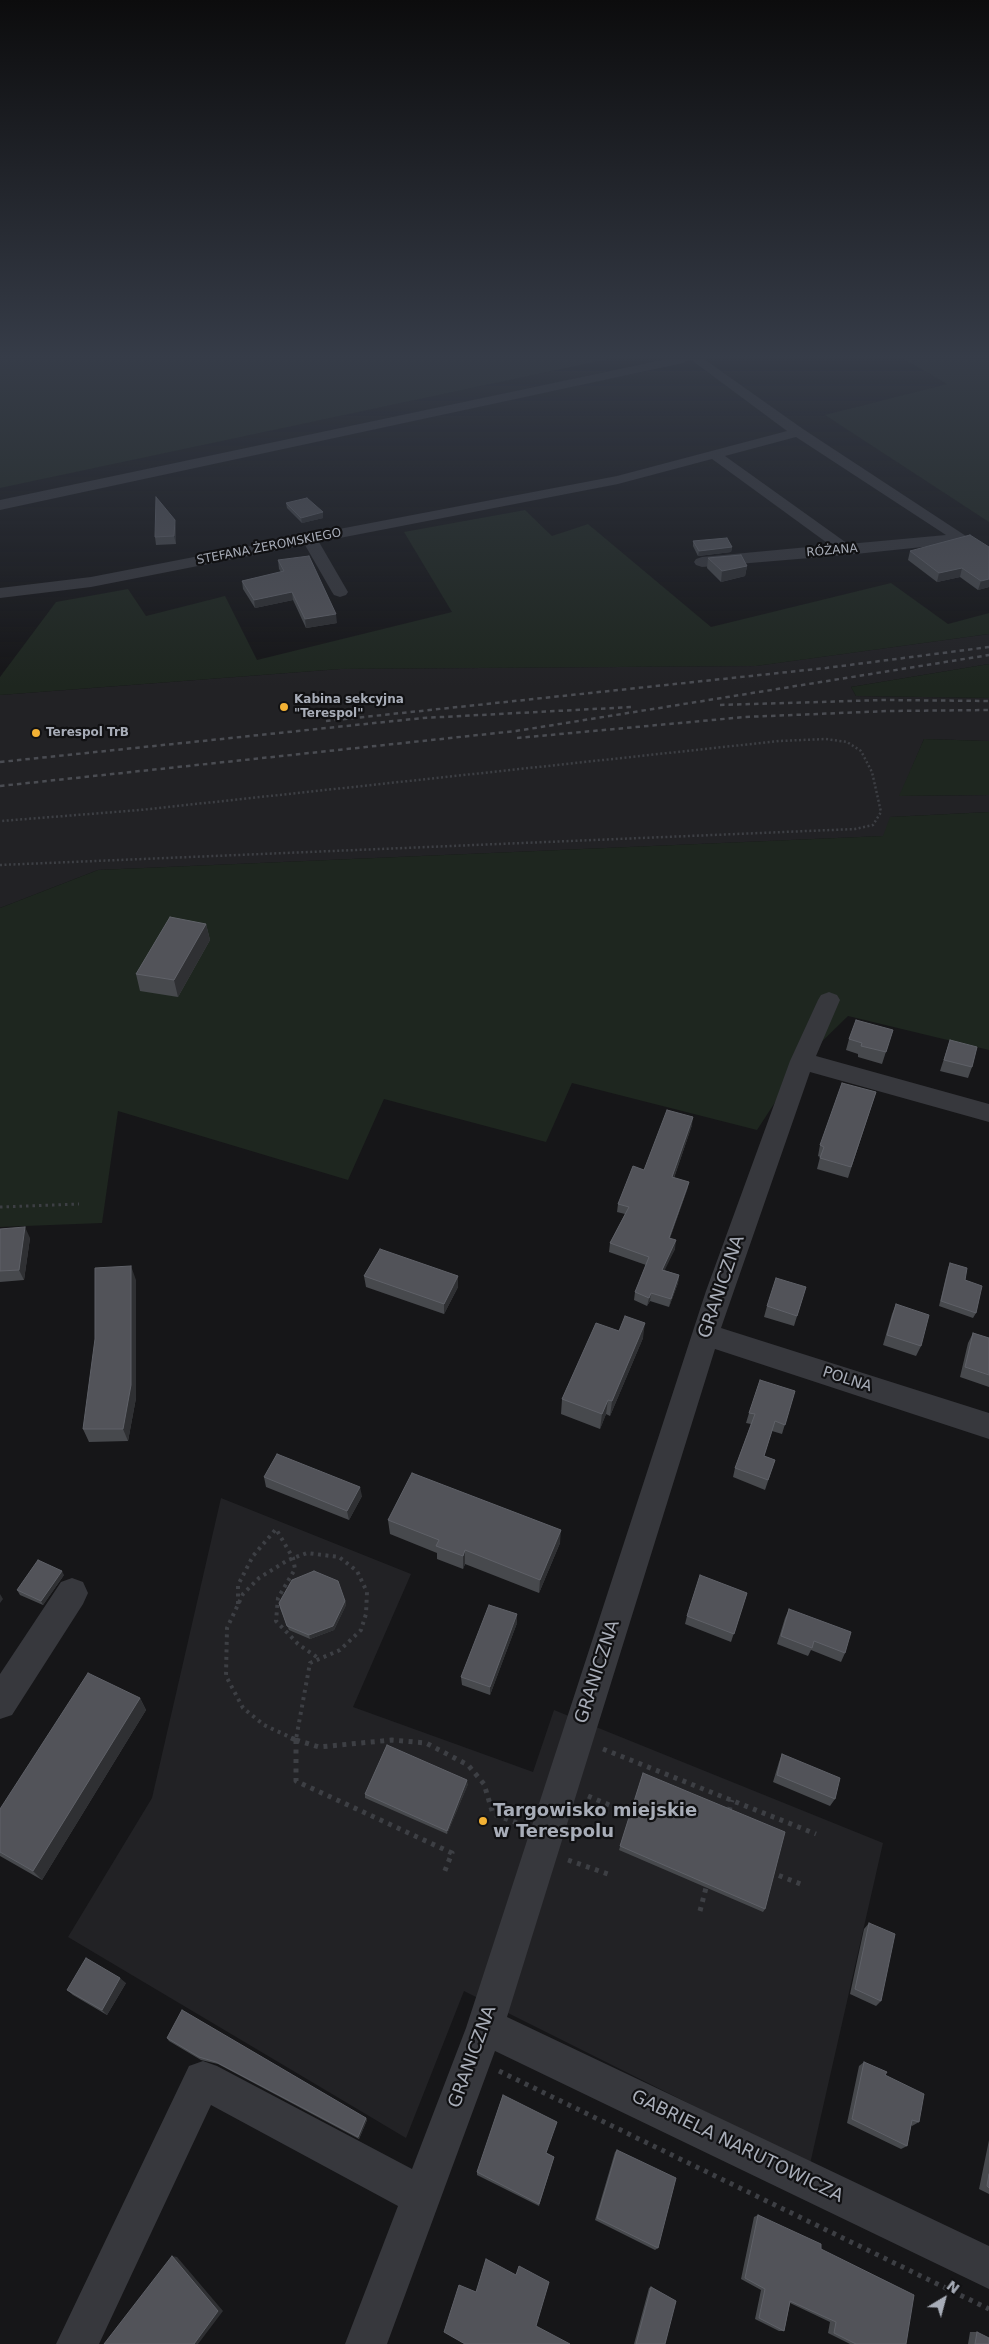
<!DOCTYPE html>
<meta charset="utf-8">
<style>
body{margin:0}
#map{position:relative;width:989px;height:2344px;overflow:hidden;background:#161618;font-family:"DejaVu Sans",sans-serif}
canvas{display:block}
.north{position:absolute;left:919px;top:2274px;width:50px;height:50px;-webkit-text-stroke:4px #111113;paint-order:stroke;rotate:37deg;font-size:14px;font-weight:700;line-height:20px;text-align:center;color:#a8adb8}
.north::after{content:'';display:block;margin:auto;width:18px;height:22px;background:#a8adb8;clip-path:polygon(50% 0,100% 100%,50% 72%,0 100%)}
</style>
<div id="map">
<canvas width="989" height="2344"></canvas>
<div class="north">N</div>
</div>
<script>
const g = document.querySelector('canvas').getContext('2d');
g.lineJoin = 'round';
function paint(path, color) { g.fillStyle = color; g.fill(path, 'evenodd'); }
const shape = rows => new Path2D(rows.map(r => 'M' + r).join(''));
function stroke(path, color, width, dash) { g.strokeStyle = color; g.lineWidth = width; g.lineCap = dash ? 'butt' : 'round'; g.setLineDash(dash || []); g.stroke(path); }
function drawText(font, color, halo, rows, align = 'center') {
  g.font = font + ' "DejaVu Sans",sans-serif'; g.lineWidth = 4.5; g.setLineDash([]); g.textBaseline = 'middle'; g.strokeStyle = halo; g.fillStyle = color; for (const [text, x, y, turn = 0] of rows) {
    g.save(); g.translate(x, y); g.rotate((+turn || 0) * Math.PI / 180); g.textAlign = isNaN(turn) ? turn : align; if (halo) g.strokeText(text, 0, 0); g.fillText(text, 0, 0); g.restore();
  }
}
paint(shape([
 [989,634,989,664,851,687,856,696,989,698,989,741,924,739,900,796,989,795,989,812,891,817,884,836,98,870,0,908,0,695,340,669,755,666],
 [221,1498,411,1574,353,1707,533,1772,554,1710,883,1843,810,2164,464,1991,406,2138,68,1937,152,1798]
]), '#222225');
paint(shape([
 [0,359,608,359,0,488],
 [904,359,989,359,989,522,825,415,947,384],
 [525,510,552,536,588,524,711,627,891,583,948,624,989,613,989,634,756,666,340,669,0,695,0,677,56,602,128,589,146,616,225,596,257,660,452,612,404,532],
 [989,664,989,698,856,696,851,687],
 [924,739,989,741,989,795,899,796],
 [989,812,989,1050,848,1016,802,1061,757,1130,572,1083,546,1142,384,1099,348,1180,118,1111,102,1223,0,1227,0,908,98,870,883,836,890,817]
]), '#1e261f');
stroke(shape([
 [0,865,855,829,873,825,881,812,872,772,861,751,847,742,826,739,779,741,140,810,1,821]
]), '#3d3f44', 2.5, [2, 2.5]);
stroke(shape([
 [0,1207,79,1204]
]), '#3d3f44', 3, [2.5, 4]);
stroke(shape([
 [238,1604,238,1585,253,1556,276,1529,293,1558,295,1569,278,1598,276,1621,298,1644,318,1658],
 [294,1739,264,1725,243,1708,226,1676,227,1628,243,1594,259,1578,288,1560,307,1553,339,1557,357,1571,367,1592,366,1614,361,1630,340,1650,310,1663,296,1739]
]), '#3d3f44', 4, [3, 4.5]);
stroke(shape([
 [291,1738,296,1740],
 [296,1740,319,1747,392,1740,426,1743,468,1765,484,1784,493,1814,520,1824],
 [296,1740,296,1781,452,1853,444,1873],
 [296,1740,296,1738],
 [603,1749,816,1834],
 [588,1796,633,1815],
 [729,1811,732,1800],
 [568,1860,608,1874],
 [770,1872,803,1885],
 [700,1911,707,1884],
 [499,2071,989,2309]
]), '#3d3f44', 5, [4, 5.5]);
paint(shape([
 [667,359,689,359,683,363,0,510,0,500,667,359],
 [690,359,704,359,803,429,969,538,966,541,961,543,846,555,702,567,696,565,694,562,696,559,702,557,830,545,712,459,618,484,319,542,348,592,346,595,340,597,334,595,332,592,305,545,91,587,0,598,0,588,91,577,302,536,309,533,313,534,617,476,787,431,690,359],
 [796,437,946,535,848,544,725,456,796,437],
 [829,992,837,995,840,1000,816,1056,989,1104,989,1122,810,1072,721,1328,989,1413,989,1439,715,1349,507,2017,989,2246,989,2289,495,2051,387,2344,345,2344,398,2206,211,2105,99,2344,56,2344,189,2066,203,2061,217,2066,412,2169,466,2028,706,1291,790,1061,818,1000,821,995,829,992],
 [72,1578,83,1582,88,1593,83,1604,12,1715,0,1719,0,1674,61,1582,72,1578]
]), '#37383d');
stroke(shape([
 [720,705,884,700,989,701],
 [326,721,826,668,989,647],
 [517,738,745,717,888,711,989,710],
 [0,762,423,718,632,707],
 [0,786,516,731,989,655]
]), '#4a4c52', 2.5, [4.5, 4]);
paint(shape([
 [286,503,323,518,302,523,287,508],
 [176,527,176,544,156,545,155,537],
 [693,541,732,547,731,552,698,556,693,546],
 [989,547,989,587,978,590,960,577,937,582,908,560,910,551],
 [708,558,747,566,745,576,721,582,707,568],
 [278,560,337,623,306,628,293,600,255,608,243,589,242,581,281,572,279,569],
 [206,924,210,940,178,997,140,991,136,974],
 [893,1030,882,1064,858,1057,858,1054,846,1050,849,1039],
 [950,1040,972,1067,968,1078,940,1071],
 [876,1092,848,1178,817,1169,820,1157,818,1156,820,1145],
 [692,1125,674,1178,689,1182,687,1190,670,1238,675,1249,664,1270,679,1275,678,1283,669,1307,650,1301,647,1306,634,1300,635,1292,646,1265,609,1252,610,1243,625,1214,617,1212,618,1204,644,1170],
 [0,1229,30,1238,24,1280,0,1282],
 [950,1263,965,1280,976,1313,973,1318,939,1306,948,1268],
 [364,1276,458,1287,444,1314,366,1287],
 [136,1280,136,1398,128,1441,89,1442,83,1429],
 [806,1287,794,1326,764,1317,767,1306],
 [896,1304,921,1346,916,1356,883,1345,892,1314],
 [619,1331,643,1338,610,1416,606,1414,600,1429,561,1414,562,1399],
 [973,1333,989,1338,989,1387,960,1377,968,1343],
 [795,1391,782,1434,772,1431,764,1456,775,1460,765,1490,733,1477,735,1468,751,1424,746,1423,749,1413],
 [264,1477,362,1496,349,1520,266,1487],
 [388,1520,560,1543,539,1593,465,1564,463,1569,437,1559,437,1553,390,1534],
 [64,1575,43,1605,20,1595,17,1590],
 [747,1593,731,1642,685,1624,687,1616],
 [345,1601,346,1605,334,1630,310,1639,289,1630,280,1608],
 [789,1609,845,1653,841,1662,811,1650,808,1656,777,1644,785,1618],
 [517,1623,490,1695,462,1685,461,1677],
 [140,1698,146,1710,42,1880,0,1856,0,1809],
 [782,1754,835,1799,830,1806,773,1782,779,1762],
 [643,1773,765,1909,763,1912,619,1850],
 [468,1784,447,1834,365,1798,365,1794],
 [869,1923,881,2001,876,2006,850,1994,864,1929],
 [126,1983,107,2015,73,1995,67,1990],
 [167,2038,366,2118,367,2120,359,2139,218,2064,201,2060,169,2041],
 [864,2062,885,2075,919,2122,912,2126,911,2125,907,2146,901,2149,847,2123,859,2066],
 [989,2140,989,2194,979,2189],
 [617,2150,658,2248,655,2250,595,2220,615,2152],
 [547,2153,554,2157,539,2206,477,2175,477,2172],
 [758,2215,821,2249,906,2344,850,2344,828,2333,830,2322,790,2303,784,2331,779,2331,755,2319,761,2290,741,2279,754,2217],
 [651,2287,665,2344,634,2344,649,2288],
 [970,2332,977,2332,989,2344,968,2344]
]), '#47494d');
paint(shape([
 [323,512,323,518,302,523,301,518],
 [175,520,176,527,176,544,174,536],
 [732,547,731,552,698,556,699,551],
 [747,566,745,576,721,582,722,571],
 [962,568,960,577,937,582,939,573],
 [989,579,989,587,978,590,981,581],
 [292,592,293,600,255,608,254,600],
 [336,614,337,623,306,628,305,619],
 [206,924,210,940,178,997,174,980],
 [693,1117,692,1125,671,1186,672,1177],
 [689,1182,687,1190,667,1246,669,1238],
 [25,1227,30,1238,24,1280,19,1270],
 [676,1240,675,1249,661,1278,662,1270],
 [131,1266,136,1280,136,1398,128,1441,123,1429],
 [679,1275,678,1283,669,1307,671,1299],
 [458,1276,458,1287,444,1314,444,1304],
 [651,1293,650,1301,647,1306,649,1298],
 [645,1323,643,1338,610,1416,612,1401],
 [608,1400,606,1414,600,1429,602,1414],
 [360,1487,362,1496,349,1520,347,1511],
 [561,1530,560,1543,539,1593,540,1580],
 [465,1550,465,1564,463,1569,463,1556],
 [62,1571,64,1575,43,1605,41,1601],
 [0,1594,3,1599,0,1603],
 [345,1601,346,1605,334,1630,310,1639,309,1635],
 [517,1614,517,1623,490,1695,490,1687],
 [140,1698,146,1710,42,1880,33,1871],
 [467,1780,468,1784,447,1834,447,1831],
 [120,1978,126,1983,107,2015,102,2010],
 [366,2118,367,2120,359,2139,358,2137],
 [172,2256,177,2257,223,2311,198,2344,194,2344]
]), '#2f3033');
const building = shape([
 [156,497,175,520,174,536,155,537,156,497],
 [307,498,323,512,301,518,286,503,307,498],
 [970,535,989,547,989,579,981,581,962,568,939,573,910,551,970,535],
 [727,538,732,547,699,551,693,541,727,538],
 [741,555,747,566,722,571,708,558,741,555],
 [309,556,336,614,305,619,292,592,254,600,242,581,284,571,278,560,309,556],
 [170,917,206,924,174,980,136,974,170,917],
 [856,1020,893,1030,886,1052,861,1046,862,1043,849,1039,856,1020],
 [950,1040,977,1047,972,1067,944,1060,950,1040],
 [842,1083,876,1092,851,1167,820,1158,824,1147,820,1145,842,1083],
 [667,1110,693,1117,672,1177,689,1182,669,1238,676,1240,662,1270,679,1275,671,1299,651,1293,649,1298,635,1292,649,1257,610,1243,629,1207,618,1204,633,1166,644,1170,667,1110],
 [25,1227,19,1270,0,1271,0,1229,25,1227],
 [380,1249,458,1276,444,1304,364,1276,380,1249],
 [950,1263,967,1268,965,1280,982,1286,976,1313,941,1301,950,1263],
 [131,1266,131,1385,123,1429,83,1429,95,1339,95,1268,131,1266],
 [776,1278,806,1287,797,1316,767,1306,776,1278],
 [896,1304,929,1315,921,1346,887,1335,896,1304],
 [625,1316,645,1323,612,1401,608,1400,602,1414,562,1399,596,1323,619,1331,625,1316],
 [973,1333,989,1338,989,1375,965,1367,973,1333],
 [760,1380,795,1391,785,1425,775,1421,764,1456,775,1460,768,1480,735,1468,755,1414,749,1413,760,1380],
 [277,1454,360,1487,347,1511,264,1477,277,1454],
 [412,1473,561,1530,540,1580,465,1550,463,1556,436,1546,439,1540,388,1520,412,1473],
 [38,1560,62,1571,41,1601,17,1590,38,1560],
 [314,1571,338,1581,345,1601,333,1626,309,1635,287,1626,279,1603,292,1580,314,1571],
 [700,1575,747,1593,734,1634,687,1616,700,1575],
 [489,1605,517,1614,490,1687,461,1677,489,1605],
 [789,1609,851,1632,845,1653,814,1641,812,1648,781,1636,789,1609],
 [88,1673,140,1698,33,1871,0,1852,0,1809,88,1673],
 [387,1745,467,1780,447,1831,365,1794,387,1745],
 [782,1754,840,1778,835,1799,777,1775,782,1754],
 [643,1773,785,1832,765,1909,620,1846,643,1773],
 [869,1923,895,1934,881,2001,855,1989,869,1923],
 [86,1958,120,1978,102,2010,67,1990,86,1958],
 [182,2010,366,2118,358,2137,216,2062,199,2057,167,2038,182,2010],
 [864,2062,887,2072,885,2075,924,2094,919,2122,912,2120,907,2146,852,2119,864,2062],
 [503,2095,557,2122,546,2153,554,2157,539,2204,477,2172,503,2095],
 [617,2150,676,2178,658,2248,597,2218,617,2150],
 [989,2174,989,2188,987,2186,989,2174],
 [758,2215,821,2244,821,2249,914,2295,906,2344,856,2344,834,2333,836,2322,790,2301,784,2331,759,2318,765,2289,745,2278,758,2215],
 [172,2256,218,2311,194,2344,104,2344,172,2256],
 [486,2259,516,2275,519,2266,549,2282,536,2326,570,2344,465,2344,444,2332,459,2285,476,2292,486,2259],
 [651,2287,676,2301,665,2344,636,2344,651,2287],
 [977,2332,989,2338,989,2344,975,2344,977,2332]
]);
paint(building, '#525359');
stroke(building, '#5f6168', 1);
const sky = g.createLinearGradient(0, 0, 0, 687);
sky.addColorStop(0, '#0c0c0d');
sky.addColorStop(0.52, '#363c48');
sky.addColorStop(1, '#363c4800');
g.fillStyle = sky;
g.fillRect(0, 0, 989, 687);
for (const [x, y, r, color] of [
 [284,707,5,"#f2b134"],
 [36,733,5,"#f2b134"],
 [483,1821,5,"#f2b134"]
]) { const dot = new Path2D(); dot.arc(x, y, r, 0, 2 * Math.PI); g.fillStyle = color; g.fill(dot); stroke(dot, '#111113', 2); }
drawText('12px', '#a8adb8', '#111113', [
 ["STEFANA ŻEROMSKIEGO",269,547,-11],
 ["RÓŻANA",832,551,-5]
]);
drawText('bold 12px', '#a8adb8', '#111113', [
 ["Kabina sekcyjna",294,700],
 ["\"Terespol\"",294,714],
 ["Terespol TrB",46,733]
], 'left');
drawText('15px', '#a8adb8', '#111113', [
 ["POLNA",847,1380,18]
]);
drawText('18px', '#a8adb8', '#111113', [
 ["GRANICZNA",722,1287,-71],
 ["GRANICZNA",598,1672,-72],
 ["GRANICZNA",473,2057,-70],
 ["GABRIELA NARUTOWICZA",737,2147,26]
]);
drawText('bold 18px', '#a8adb8', '#111113', [
 ["Targowisko miejskie",493,1811],
 ["w Terespolu",493,1832]
], 'left');
</script>
